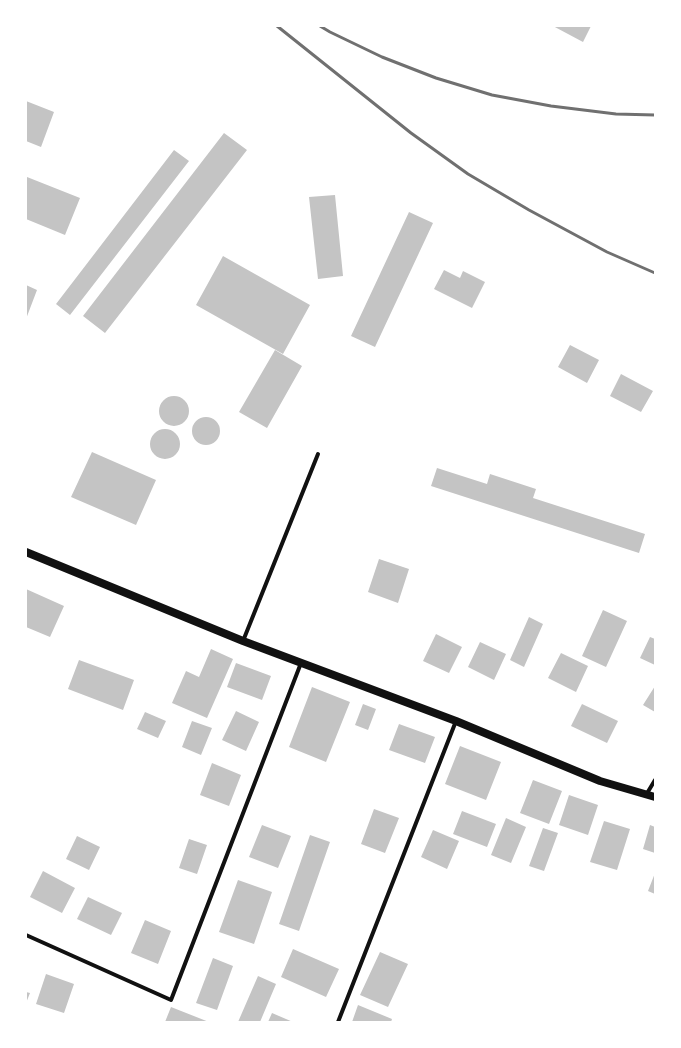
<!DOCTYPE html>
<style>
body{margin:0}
#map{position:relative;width:681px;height:1048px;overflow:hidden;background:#fff;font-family:"Roboto Serif",serif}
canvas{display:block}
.frame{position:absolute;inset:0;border:27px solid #fff;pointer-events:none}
</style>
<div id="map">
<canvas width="681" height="1048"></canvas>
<div class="frame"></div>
</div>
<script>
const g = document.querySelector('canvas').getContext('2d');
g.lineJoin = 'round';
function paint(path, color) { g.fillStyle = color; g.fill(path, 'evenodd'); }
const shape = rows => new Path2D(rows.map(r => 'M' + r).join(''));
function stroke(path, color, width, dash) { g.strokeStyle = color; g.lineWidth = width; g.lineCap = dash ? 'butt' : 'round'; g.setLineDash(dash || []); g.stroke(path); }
paint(shape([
 [553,26,591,26,583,42],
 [26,101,54,112,41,147,26,141],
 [224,133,247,150,105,333,83,316],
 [174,150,189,161,70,315,56,304],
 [27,177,80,198,65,235,26,219,26,181],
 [335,195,343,276,318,279,309,197],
 [409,212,433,223,375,347,351,336],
 [223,256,310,305,283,354,196,305],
 [444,270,460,278,463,271,485,282,472,308,434,289],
 [26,285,37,290,26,319],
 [570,345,599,360,587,383,558,367],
 [275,350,302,366,267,428,239,412],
 [621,374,653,391,641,412,610,396],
 '159 411a15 15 0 1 1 30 0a15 15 0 1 1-30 0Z',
 '192 431a14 14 0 1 1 28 0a14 14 0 1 1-28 0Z',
 '150 444a15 15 0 1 1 30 0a15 15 0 1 1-30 0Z',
 [92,452,156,480,136,525,71,497],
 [437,468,487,484,490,474,536,489,533,498,645,534,639,553,431,486],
 [379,559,409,569,398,603,368,592],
 [26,589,64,606,50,637,26,627],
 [603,610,627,621,606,667,582,656],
 [529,617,543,624,524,667,510,660],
 [436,634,462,647,449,673,423,661],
 [650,637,655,639,655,665,640,658],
 [480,642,506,654,494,680,468,667],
 [211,649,233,659,207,718,172,703,186,671,199,677],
 [561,653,588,666,576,692,548,678],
 [79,660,134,680,123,710,68,689],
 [236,663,271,676,262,700,227,687],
 [655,686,655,712,643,705],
 [312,687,350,702,326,762,289,747],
 [363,704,376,709,368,730,355,725],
 [582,704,618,721,607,743,571,726],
 [236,711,259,722,246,751,222,740],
 [145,712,166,721,158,738,137,729],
 [192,721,212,728,201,755,182,747],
 [399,724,435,737,425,763,389,750],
 [460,746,501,762,486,800,445,784],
 [212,763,241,775,229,806,200,795],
 [533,780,562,791,549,824,520,813],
 [569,795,598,805,588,835,559,825],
 [374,809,399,818,385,853,361,844],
 [462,811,496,824,487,847,453,834],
 [506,818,526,827,511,863,491,855],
 [604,821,630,829,617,870,590,862],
 [262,825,291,836,278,868,249,857],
 [650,825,655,827,655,853,643,849],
 [543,828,558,833,544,871,529,866],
 [433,830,459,841,447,869,421,857],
 [310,835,330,842,299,931,279,924],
 [77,836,100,847,89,870,66,859],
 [189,839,207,845,197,874,179,868],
 [43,871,75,888,62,913,30,897],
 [655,873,655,894,648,891],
 [238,880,272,892,254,944,219,932],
 [88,897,122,913,111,935,77,919],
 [145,920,171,931,158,964,131,953],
 [293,949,339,969,326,997,281,977],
 [380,952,408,964,388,1007,360,995],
 [213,958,233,966,217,1010,196,1003],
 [46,974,74,984,64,1013,36,1004],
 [258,976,276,984,260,1022,238,1022],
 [26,992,30,993,26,1003],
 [358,1005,392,1019,391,1022,352,1022],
 [171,1007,209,1022,165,1022],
 [272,1013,293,1022,268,1022]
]), '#c4c4c4');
stroke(shape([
 [243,641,318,454],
 [646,795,655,780],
 [26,935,171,1000,301,663],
 [338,1022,456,721]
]), '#111', 4);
stroke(shape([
 [26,552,243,641,456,721,600,781,655,797]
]), '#111', 8);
stroke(shape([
 [277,26,411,133,468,174,529,210,607,252,655,273],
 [320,26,330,32,382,57,436,78,492,95,551,106,616,114,655,115]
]), '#707070', 3);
</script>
